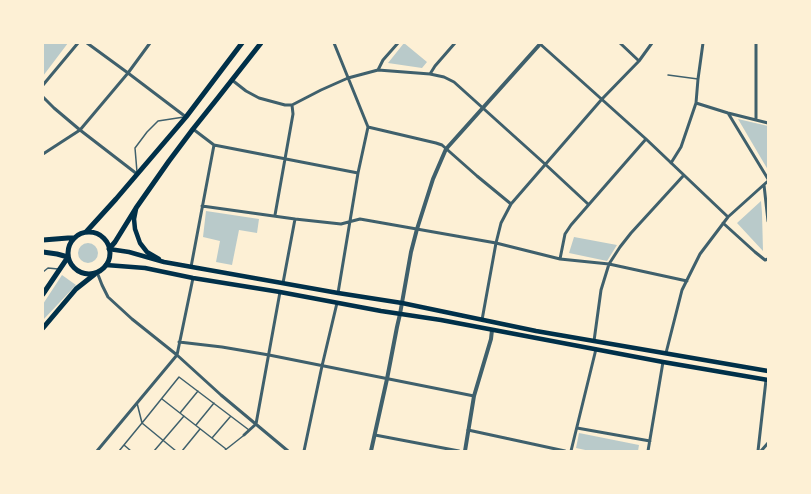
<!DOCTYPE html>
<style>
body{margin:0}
#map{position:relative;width:811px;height:494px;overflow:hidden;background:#fdf0d5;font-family:Barlow,sans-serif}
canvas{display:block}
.frame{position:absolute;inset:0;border:44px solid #fdf0d5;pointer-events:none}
</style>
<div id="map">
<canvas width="811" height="494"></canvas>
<div class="frame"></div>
</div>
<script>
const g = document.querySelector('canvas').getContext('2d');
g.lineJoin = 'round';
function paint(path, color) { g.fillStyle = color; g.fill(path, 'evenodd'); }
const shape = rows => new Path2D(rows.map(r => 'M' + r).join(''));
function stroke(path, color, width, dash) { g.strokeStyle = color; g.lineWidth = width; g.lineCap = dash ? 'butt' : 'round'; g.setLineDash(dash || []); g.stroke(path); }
paint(shape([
 [43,43,68,43,43,76],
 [404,43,427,62,422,68,388,63],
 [738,119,768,126,768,170],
 [761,201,762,213,763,251,737,223],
 [206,211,259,219,257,233,239,230,232,265,216,262,220,241,203,237],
 [574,237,617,245,607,261,569,253],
 '78 253a10 10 0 1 1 20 0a10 10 0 1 1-20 0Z',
 [62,275,76,285,43,320,43,304],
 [579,433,639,445,638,451,590,451,576,448]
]), '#b9caca');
stroke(shape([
 [668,75,698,79],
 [137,172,135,148,147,132,158,121,184,117],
 [43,272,48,268,58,269],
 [162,399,226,449],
 [180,413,198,391],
 [196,425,214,403],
 [212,438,230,417],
 [124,445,131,451],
 [119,451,142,423,137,403],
 [154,451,184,416],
 [176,451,142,423,179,377,249,430],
 [182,451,200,429],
 [224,451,243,436]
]), '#3f606c', 1.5);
stroke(shape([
 [87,43,128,73,186,117],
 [334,43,368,127,358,173,338,293],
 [539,43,646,139,728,217],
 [620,43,639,61],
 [378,70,383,60,398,43],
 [430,74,435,66,455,43],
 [232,80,246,91,259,98,285,105,292,105],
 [43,85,78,43],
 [43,97,54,108,80,130,137,174],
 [696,103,728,113,768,123],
 [292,105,321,90,348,78,378,70,430,74,444,77,454,82,545,164,588,204],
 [728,113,768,179],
 [756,120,756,43],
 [368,127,436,143,442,145,477,176,511,204],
 [193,129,214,145,358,173],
 [43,154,80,130,128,73,150,43],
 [671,163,681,147,696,103,698,79,703,43],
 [764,185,768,221],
 [202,206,295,219,341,224,360,219,496,243,560,259,609,264,687,281],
 [275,215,293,114,292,105],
 [723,223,755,252,765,260,768,259],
 [560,259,565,234,571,225,646,139],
 [191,267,214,145],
 [97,272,102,285,108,297,132,319,177,355,221,395,288,451],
 [283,283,295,219],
 [482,320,496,243,501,223,511,204,602,99,639,61,652,43],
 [594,341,601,290,609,264,620,247,631,233,684,175],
 [179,342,222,347,269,355,474,396],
 [666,353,682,290,700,254,728,217,768,181],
 [577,428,650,441],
 [468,430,565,451],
 [244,435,256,424,280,292],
 [375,435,459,451],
 [97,451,177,355,193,278],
 [304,451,322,366,337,303],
 [571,451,596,349],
 [648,451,663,362],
 [758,451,766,380],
 [761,451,768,443]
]), '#3f606c', 3);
stroke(shape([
 [371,451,387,379,397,327,400,314,411,252,417,229,433,179,446,149,541,43],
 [465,451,474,396,491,339,492,330]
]), '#3f606c', 4);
stroke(shape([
 [136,209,134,219,135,229,140,243,147,252,159,259],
 [109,249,129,252,164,262,338,293,402,303,536,331,768,371],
 [106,265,145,268,193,278,280,292,381,311,441,320,663,362,768,380]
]), '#003049', 4.5);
stroke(shape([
 [86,232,116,199,186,117,242,43],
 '68 253a21 21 0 1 1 42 0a21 21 0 1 1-42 0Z',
 [43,240,68,238,74,238],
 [109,249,115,242,136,208,169,161,193,129,217,99,261,43],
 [43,252,57,254,68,257,43,294],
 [43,328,76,289,95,274]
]), '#003049', 5);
</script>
